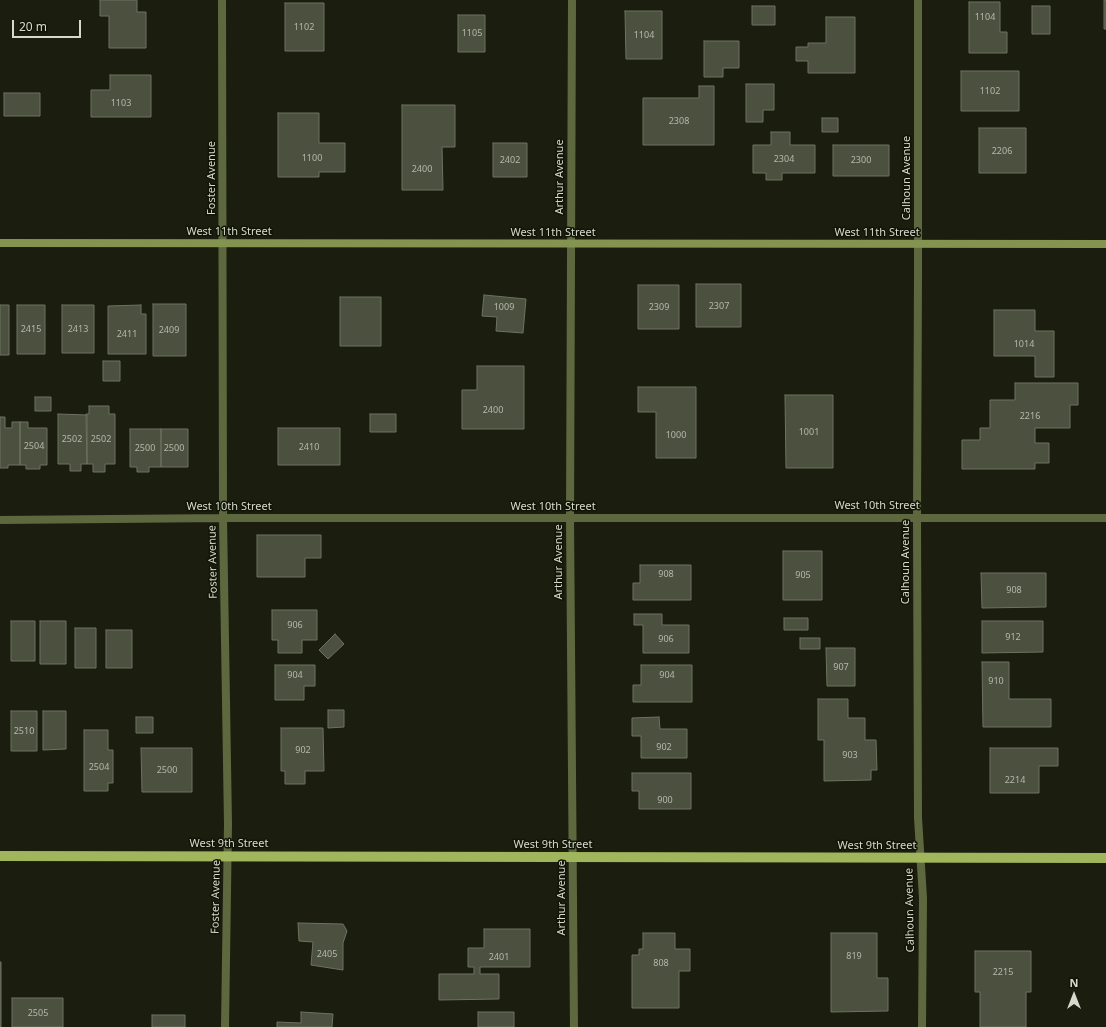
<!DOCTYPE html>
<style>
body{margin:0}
#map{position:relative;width:1106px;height:1027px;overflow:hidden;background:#1b1e0f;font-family:"Noto Sans",sans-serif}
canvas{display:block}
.north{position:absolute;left:1054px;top:975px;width:40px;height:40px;-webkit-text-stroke:3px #121506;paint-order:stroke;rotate:0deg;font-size:11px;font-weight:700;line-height:16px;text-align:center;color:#d6d9ce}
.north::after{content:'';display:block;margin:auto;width:14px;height:18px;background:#d6d9ce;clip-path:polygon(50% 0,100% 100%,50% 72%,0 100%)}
.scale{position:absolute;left:12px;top:20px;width:69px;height:18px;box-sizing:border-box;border:2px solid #d6d9ce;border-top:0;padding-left:5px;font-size:12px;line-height:14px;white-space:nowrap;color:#d6d9ce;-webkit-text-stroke:3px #121506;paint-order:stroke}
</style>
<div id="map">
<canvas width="1106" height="1027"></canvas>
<div class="north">N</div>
<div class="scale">20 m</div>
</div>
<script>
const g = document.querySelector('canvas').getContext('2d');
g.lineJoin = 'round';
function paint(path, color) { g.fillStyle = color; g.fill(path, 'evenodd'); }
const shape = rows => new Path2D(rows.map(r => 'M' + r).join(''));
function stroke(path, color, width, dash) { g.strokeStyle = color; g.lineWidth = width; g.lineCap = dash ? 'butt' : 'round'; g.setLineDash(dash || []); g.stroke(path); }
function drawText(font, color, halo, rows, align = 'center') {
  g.font = font + ' "Noto Sans",sans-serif'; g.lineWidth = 3; g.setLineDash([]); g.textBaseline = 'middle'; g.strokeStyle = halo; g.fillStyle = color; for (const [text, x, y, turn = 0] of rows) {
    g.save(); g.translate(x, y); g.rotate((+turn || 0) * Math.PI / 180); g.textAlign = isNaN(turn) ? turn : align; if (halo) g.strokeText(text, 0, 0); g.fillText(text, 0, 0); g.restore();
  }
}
const building = shape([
 [100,0,137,0,137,12,146,12,146,48,109,48,109,16,100,16,100,0],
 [1104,0,1106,0,1106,29,1104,29,1104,0],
 [969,2,1000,2,1000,32,1007,32,1007,53,969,53,969,2],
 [285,3,324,3,324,51,285,51,285,3],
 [752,6,775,6,775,25,752,25,752,6],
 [1032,6,1050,6,1050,34,1032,34,1032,6],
 [625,11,662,11,662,59,626,59,625,11],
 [458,15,485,15,485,52,458,52,458,15],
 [826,17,855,17,855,73,808,73,808,61,796,61,796,47,808,47,808,43,826,43,826,17],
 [704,41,739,41,739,68,723,68,723,77,704,77,704,41],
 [961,71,1019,71,1019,111,961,111,961,71],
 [110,75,151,75,151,117,91,117,91,90,110,90,110,75],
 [746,84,774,84,774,110,763,110,763,122,746,122,746,84],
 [699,86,714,86,714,145,643,145,643,98,699,98,699,86],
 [4,93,40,93,40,116,4,116,4,93],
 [402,105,455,105,455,147,442,147,443,190,402,190,402,105],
 [278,113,319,113,319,143,345,143,345,172,319,172,319,177,278,177,278,113],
 [822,118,838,118,838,132,822,132,822,118],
 [979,128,1026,128,1026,173,979,173,979,128],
 [771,132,790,132,790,145,815,145,815,173,782,173,782,180,766,180,766,173,753,173,753,145,771,145,771,132],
 [493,143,527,143,527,177,493,177,493,143],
 [833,145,889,145,889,176,833,176,833,145],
 [696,284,741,284,741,327,696,327,696,284],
 [638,285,679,285,679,329,638,329,638,285],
 [484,295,526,299,523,333,496,331,497,317,482,316,484,295],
 [340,297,381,297,381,346,340,346,340,297],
 [153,304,186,304,186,356,153,356,153,304],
 [0,305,9,305,9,355,0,355,0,305],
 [17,305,45,305,45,354,17,354,17,305],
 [62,305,94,305,94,353,62,353,62,305],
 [141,305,141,314,146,314,146,354,108,354,108,306,141,305],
 [994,310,1035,310,1035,331,1054,331,1054,377,1035,377,1035,356,994,356,994,310],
 [103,361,120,361,120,381,103,381,103,361],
 [477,366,524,366,524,429,462,429,462,390,477,390,477,366],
 [1015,383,1078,383,1078,405,1070,405,1070,428,1035,428,1035,443,1049,443,1049,463,1035,463,1035,469,962,469,962,440,980,440,980,428,990,428,990,400,1015,400,1015,383],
 [638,387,696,387,696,458,656,458,656,412,638,412,638,387],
 [785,395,833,395,833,468,786,468,785,395],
 [35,397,51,397,51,411,35,411,35,397],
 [89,406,109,406,109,414,115,414,115,464,105,464,105,472,93,472,93,464,87,464,86,414,89,414,89,406],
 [58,414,87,415,87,464,81,464,81,471,70,471,70,464,58,464,58,414],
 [370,414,396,414,396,432,370,432,370,414],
 [0,417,5,417,5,428,12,428,12,422,20,422,20,465,8,465,8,468,0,468,0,417],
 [20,422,28,422,28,428,47,428,47,465,40,465,40,469,26,469,26,465,20,465,20,422],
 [278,428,340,428,340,465,278,465,278,428],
 [130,429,161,429,161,467,149,467,149,472,137,472,137,467,130,467,130,429],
 [161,429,188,429,188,467,161,467,161,429],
 [257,535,321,535,321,558,305,558,305,577,257,577,257,535],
 [783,551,822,551,822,600,783,600,783,551],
 [640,565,691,565,691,600,633,600,633,583,640,583,640,565],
 [981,573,1046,573,1046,607,982,608,981,573],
 [272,610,317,610,317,640,302,640,302,653,278,653,278,640,272,640,272,610],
 [634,614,662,614,662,625,689,625,689,653,643,653,643,625,634,625,634,614],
 [784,618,808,618,808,630,784,630,784,618],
 [11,621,35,621,35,661,11,661,11,621],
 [40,621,66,621,66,664,40,664,40,621],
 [982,621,1043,621,1043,652,982,653,982,621],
 [75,628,96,628,96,668,75,668,75,628],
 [106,630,132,630,132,668,106,668,106,630],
 [335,634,344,644,328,659,319,650,335,634],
 [800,638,820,638,820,649,800,649,800,638],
 [826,648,855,648,855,686,827,686,826,648],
 [982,662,1009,662,1009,699,1051,699,1051,727,983,727,982,662],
 [275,665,315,665,315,686,304,686,304,700,275,700,275,665],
 [641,665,692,665,692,702,633,702,633,685,641,685,641,665],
 [818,699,848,699,848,718,865,718,865,740,876,740,877,770,871,770,871,780,824,781,824,740,818,740,818,699],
 [328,710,344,710,344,727,328,728,328,710],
 [11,711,37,711,37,751,11,751,11,711],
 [43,711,66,711,66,749,43,750,43,711],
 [136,717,153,717,153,733,136,733,136,717],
 [659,717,660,729,687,729,687,758,641,758,641,736,632,736,632,718,659,717],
 [281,728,323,728,324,771,305,771,305,784,285,784,285,771,281,771,281,728],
 [84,730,108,730,108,750,113,750,113,783,108,783,108,791,84,791,84,730],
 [141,748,192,748,192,792,142,792,141,748],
 [990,748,1058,748,1058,766,1039,766,1039,793,990,793,990,748],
 [632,773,691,773,691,809,639,809,639,791,632,791,632,773],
 [298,923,343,924,347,931,343,943,343,970,311,965,313,942,299,941,298,923],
 [484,929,530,929,530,967,480,967,480,974,499,974,499,999,439,1000,439,974,474,974,474,967,468,967,468,948,484,948,484,929],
 [643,933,675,933,675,949,690,949,690,971,679,971,679,1008,632,1008,632,955,639,955,639,949,643,949,643,933],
 [831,933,877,933,877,978,888,978,888,1011,831,1012,831,933],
 [975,951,1031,951,1031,992,1026,992,1026,1027,980,1027,980,992,975,992,975,951],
 [0,962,1,962,1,1027,0,1027,0,962],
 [12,998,63,998,63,1027,12,1027,12,998],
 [301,1012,333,1014,332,1027,277,1027,277,1022,301,1023,301,1012],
 [478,1012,514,1012,514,1027,478,1027,478,1012],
 [152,1015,185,1015,185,1027,152,1027,152,1015]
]);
paint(building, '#4c513f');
stroke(building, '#6d7360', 1);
stroke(shape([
 [222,0,223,518,228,824,225,1027],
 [572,0,570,518,574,1027],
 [918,0,918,275,917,517,918,818,923,898,922,1027],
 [0,520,223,518,1106,518]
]), '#5e683f', 8);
stroke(shape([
 [0,243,1106,244]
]), '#849450', 8);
stroke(shape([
 [0,856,1106,858]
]), '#a1b65c', 10);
drawText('9px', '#b4b7aa', null, [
 ["1104",985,17],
 ["1102",304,27],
 ["1105",472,33],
 ["1104",644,35],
 ["1102",990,91],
 ["1103",121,103],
 ["2308",679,121],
 ["2206",1002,151],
 ["1100",312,158],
 ["2304",784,159],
 ["2402",510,160],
 ["2300",861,160],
 ["2400",422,169],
 ["2307",719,306],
 ["1009",504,307],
 ["2309",659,307],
 ["2415",31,329],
 ["2413",78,329],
 ["2409",169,330],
 ["2411",127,334],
 ["1014",1024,344],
 ["2400",493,410],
 ["2216",1030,416],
 ["1001",809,432],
 ["1000",676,435],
 ["2502",72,439],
 ["2502",101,439],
 ["2504",34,446],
 ["2410",309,447],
 ["2500",145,448],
 ["2500",174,448],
 ["908",666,574],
 ["905",803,575],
 ["908",1014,590],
 ["906",295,625],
 ["912",1013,637],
 ["906",666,639],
 ["907",841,667],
 ["904",295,675],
 ["904",667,675],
 ["910",996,681],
 ["2510",24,731],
 ["902",664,747],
 ["902",303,750],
 ["903",850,755],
 ["2504",99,767],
 ["2500",167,770],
 ["2214",1015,780],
 ["900",665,800],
 ["2405",327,954],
 ["819",854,956],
 ["2401",499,957],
 ["808",661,963],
 ["2215",1003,972],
 ["2505",38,1013]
]);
drawText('11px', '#d6d9ce', '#121506', [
 ["Arthur Avenue",560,177,-90],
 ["Foster Avenue",212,178,-90],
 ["Calhoun Avenue",907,178,-90],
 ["West 11th Street",229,232],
 ["West 11th Street",553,233],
 ["West 11th Street",877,233],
 ["West 10th Street",877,506],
 ["West 10th Street",229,507],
 ["West 10th Street",553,507],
 ["Foster Avenue",213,562,-91],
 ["Arthur Avenue",559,562,-90],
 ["Calhoun Avenue",906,562,-90],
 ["West 9th Street",229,844],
 ["West 9th Street",553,845],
 ["West 9th Street",877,846],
 ["Foster Avenue",216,897,-89],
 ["Arthur Avenue",562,898,-90],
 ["Calhoun Avenue",910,910,-91]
]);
</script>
